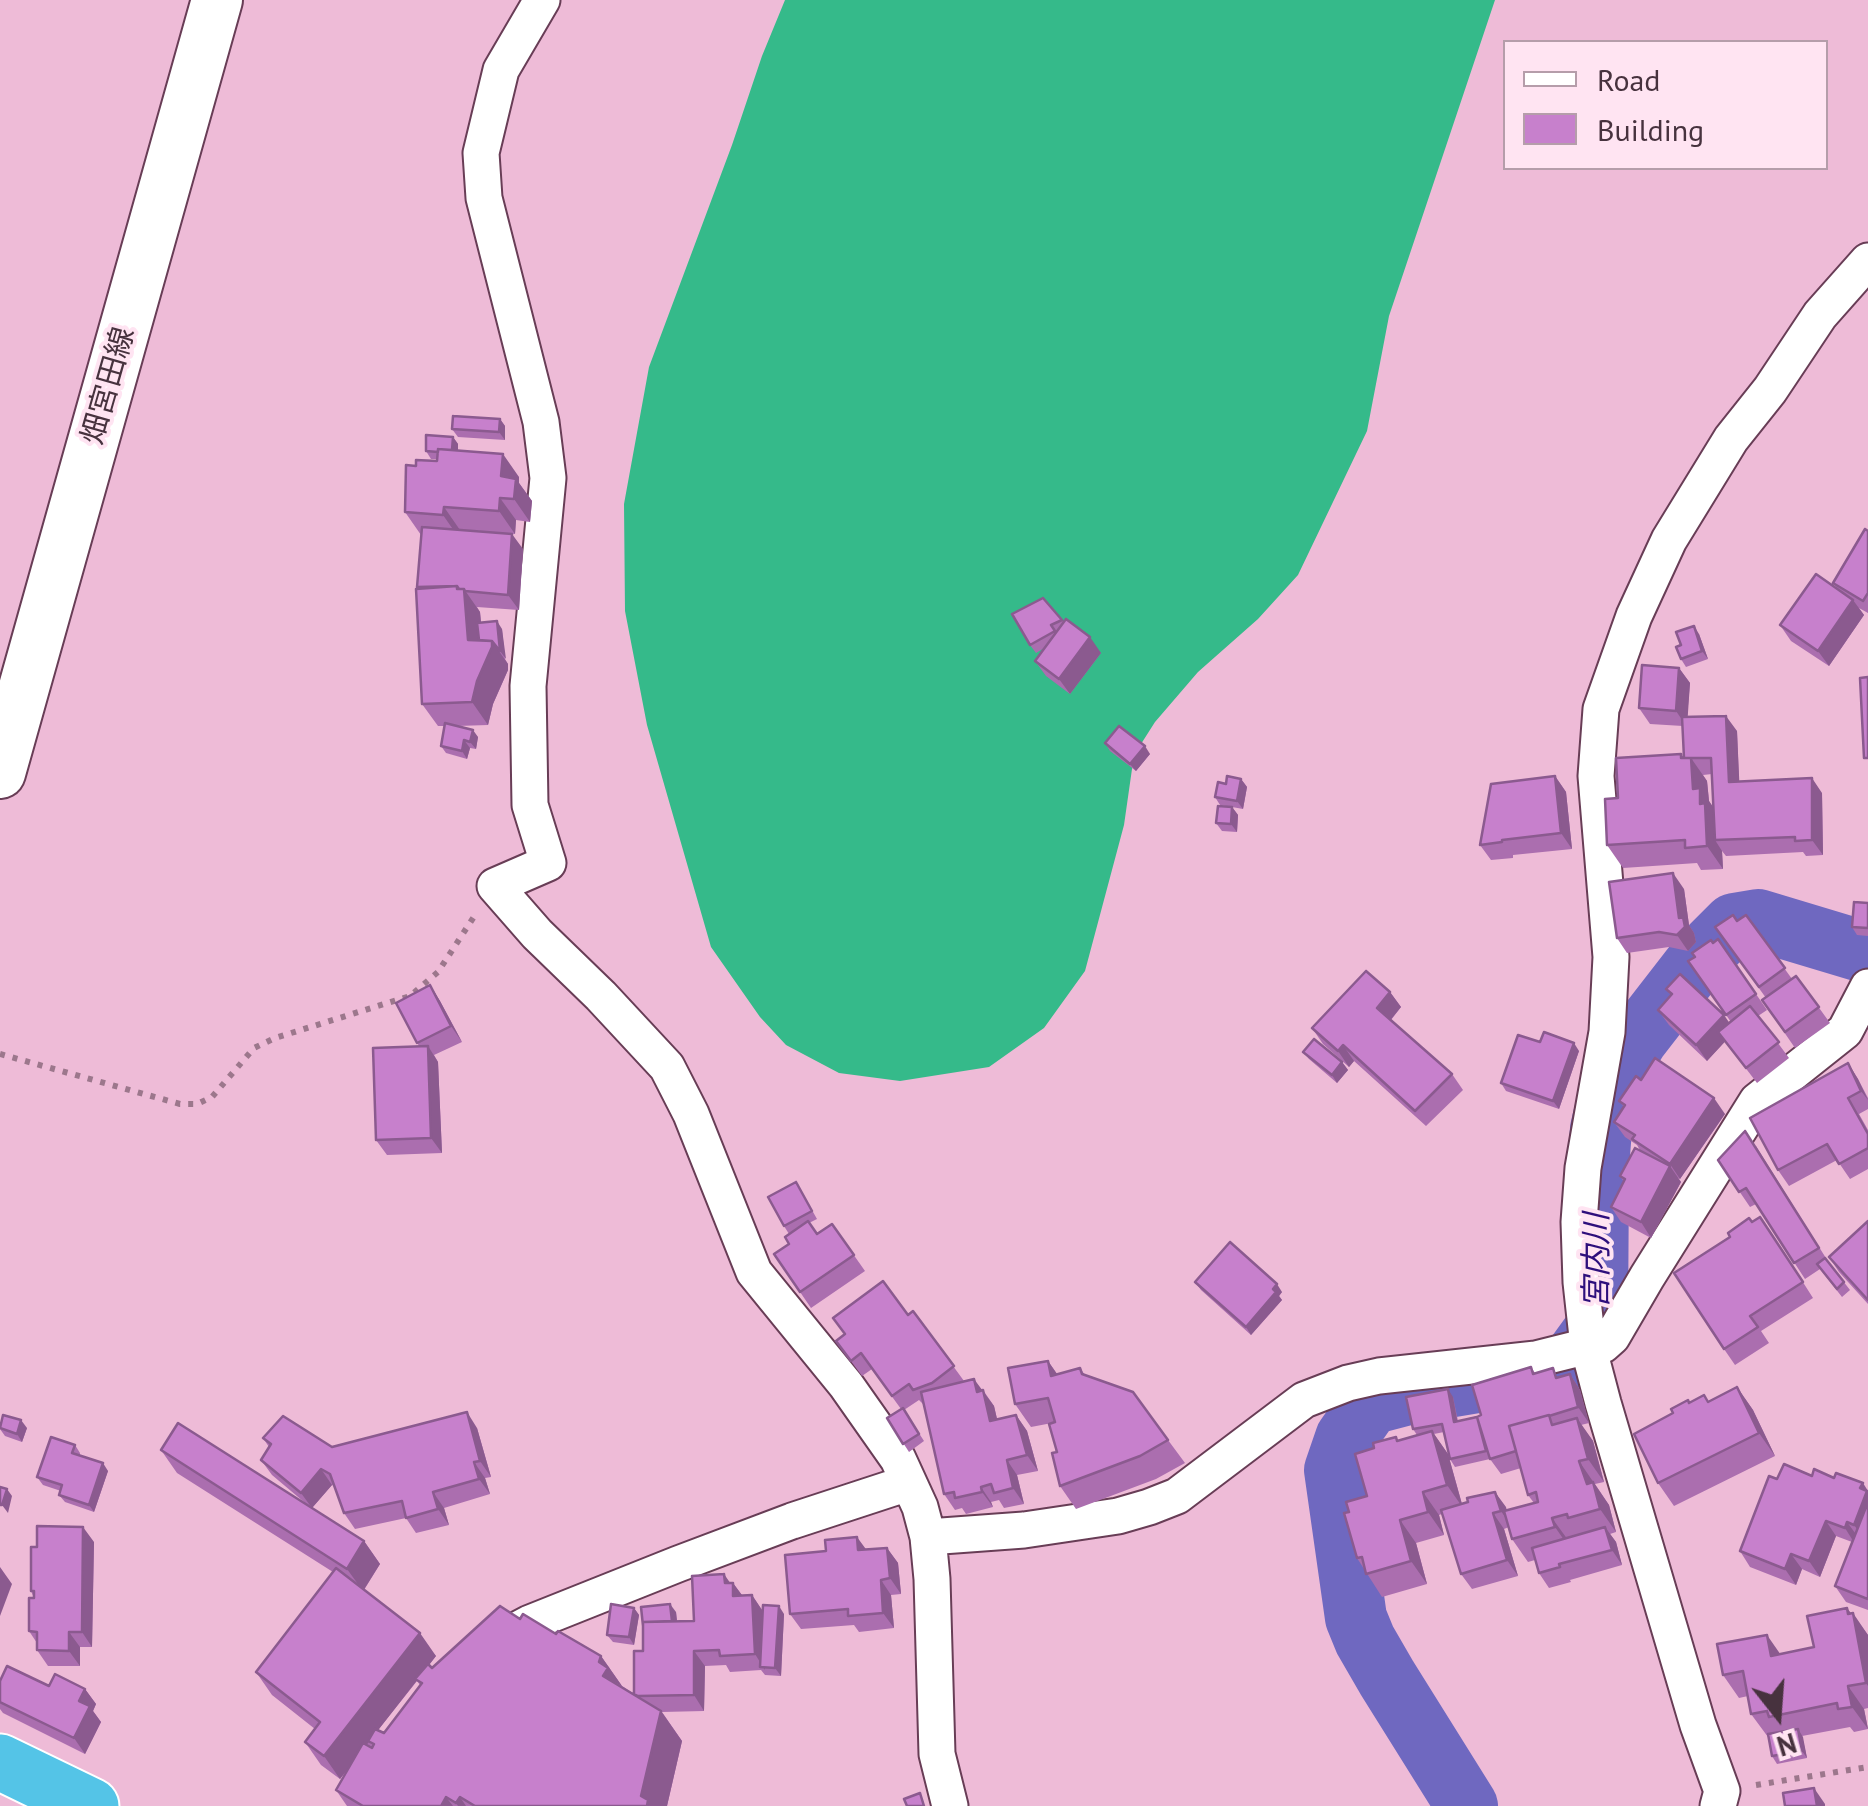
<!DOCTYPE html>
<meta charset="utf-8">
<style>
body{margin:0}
#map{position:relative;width:1868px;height:1806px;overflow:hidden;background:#eebbd7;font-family:"PT Sans",sans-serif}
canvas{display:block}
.legend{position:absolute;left:1503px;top:40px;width:325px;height:130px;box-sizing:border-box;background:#ffe4f2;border:2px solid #b59daa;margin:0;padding:12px 18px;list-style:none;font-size:30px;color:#47323e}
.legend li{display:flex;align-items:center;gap:20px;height:50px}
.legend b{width:50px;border:2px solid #b59daa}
.north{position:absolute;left:1728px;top:1666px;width:100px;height:100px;-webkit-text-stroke:8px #ffe4f2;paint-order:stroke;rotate:163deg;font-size:28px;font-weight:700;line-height:40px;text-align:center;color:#47323e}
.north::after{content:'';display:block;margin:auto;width:35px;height:45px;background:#47323e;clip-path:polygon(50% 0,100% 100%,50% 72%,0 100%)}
</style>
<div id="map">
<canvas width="1868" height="1806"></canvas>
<ul class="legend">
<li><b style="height:12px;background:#fff"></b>Road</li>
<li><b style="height:28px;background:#c780cc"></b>Building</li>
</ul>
<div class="north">N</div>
</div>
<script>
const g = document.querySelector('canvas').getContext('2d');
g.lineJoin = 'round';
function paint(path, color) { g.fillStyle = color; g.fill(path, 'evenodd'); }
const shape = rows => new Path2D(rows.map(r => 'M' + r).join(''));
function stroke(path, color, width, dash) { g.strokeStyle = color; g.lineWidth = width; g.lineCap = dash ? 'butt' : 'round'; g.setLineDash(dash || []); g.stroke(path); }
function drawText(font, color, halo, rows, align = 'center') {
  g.font = font + ' "PT Sans","Noto Sans JP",sans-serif'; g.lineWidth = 8; g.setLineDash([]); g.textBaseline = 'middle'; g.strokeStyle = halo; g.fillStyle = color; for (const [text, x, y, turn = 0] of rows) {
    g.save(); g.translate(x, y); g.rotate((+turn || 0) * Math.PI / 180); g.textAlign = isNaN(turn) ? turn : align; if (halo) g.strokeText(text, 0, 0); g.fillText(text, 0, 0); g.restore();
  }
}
paint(shape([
 [785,0,1495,0,1389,316,1367,431,1298,575,1258,619,1198,672,1155,722,1134,755,1124,825,1085,971,1044,1028,989,1067,900,1081,839,1073,786,1045,760,1017,711,947,647,725,625,611,624,504,649,367,732,145,762,56]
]), '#35ba8a');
stroke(shape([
 [1467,1806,1387,1678,1365,1640,1356,1618,1335,1470,1346,1438,1370,1404,1412,1393,1568,1367,1597,1327,1598,1168,1601,1129,1611,1087,1622,1063,1637,1039,1699,959,1734,924,1758,920,1868,953]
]), '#6f68c0', 62);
const minor = shape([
 [542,0,501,70,481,153,484,198,541,422,548,478,528,686,530,805,548,863,495,886,537,934,601,996,667,1067,691,1114,754,1272,846,1385,898,1459,920,1507,928,1537,932,1579,937,1754,950,1806],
 [928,1537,1024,1530,1118,1516,1149,1507,1177,1496,1304,1400,1348,1383,1379,1376,1536,1359,1588,1346,1603,1345,1612,1337,1647,1277,1757,1101,1845,1031,1868,987],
 [494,1642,530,1623,678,1564,792,1521,908,1483],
 [1718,1806,1722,1791,1698,1725,1603,1403,1588,1346,1581,1282,1579,1222,1583,1168,1607,1032,1611,957,1596,776,1601,709,1634,616,1669,540,1731,439,1770,390,1820,315,1868,261]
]);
const secondary = shape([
 [0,773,217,0]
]);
const trunk = shape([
 [0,1762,91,1806]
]);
stroke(minor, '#683d56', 39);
stroke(secondary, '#683d56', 54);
stroke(trunk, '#fff', 59);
stroke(shape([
 [0,1054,180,1104,197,1104,212,1097,254,1048,275,1038,410,996,438,972,477,912],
 [1756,1785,1868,1767]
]), '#9c778c', 6, [5, 8]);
stroke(minor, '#fff', 35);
stroke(secondary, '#fff', 50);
stroke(trunk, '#54c4e7', 55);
paint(shape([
 [500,419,505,426,505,440,458,437,452,429],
 [453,437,458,444,458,451,519,477,519,483,532,501,530,522,516,520,515,534,469,530,523,549,519,610,477,607,480,612,481,623,502,629,505,659,508,664,508,670,493,704,488,725,457,726,478,737,476,749,470,748,467,759,446,753,441,746,445,726,438,726,422,704,418,589,421,535,405,512,416,466,437,461,437,459,431,459,426,451],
 [1868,531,1868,613,1859,608,1864,615,1829,666,1791,641,1780,625,1836,587,1833,583],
 [1043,598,1064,622,1101,653,1070,694,1046,676,1035,661,1046,647,1036,653,1030,645],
 [1699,634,1708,659,1686,667,1681,659,1681,645],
 [1679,668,1690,683,1687,717,1737,731,1739,781,1822,793,1823,855,1806,856,1803,852,1726,856,1722,851,1723,869,1701,870,1697,863,1623,868,1607,845,1618,798,1681,754,1684,758,1683,726,1650,724,1639,708],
 [1712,774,1713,808,1709,801,1707,781,1703,775],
 [1105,743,1150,754,1136,771,1110,751],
 [1555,776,1566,792,1572,849,1513,855,1513,858,1491,860,1480,845],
 [1241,779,1247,787,1243,809,1232,807,1238,815,1237,832,1222,831,1216,823,1232,807,1220,805,1215,797,1226,784],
 [1684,889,1689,925,1694,933,1696,942,1688,951,1669,947,1627,953,1617,938],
 [1868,903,1868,936,1857,935,1852,927],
 [1746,915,1792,979,1796,976,1830,1023,1795,1048,1762,1000,1766,998,1715,927,1737,921],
 [1718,939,1767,1010,1758,1016,1789,1058,1757,1083,1725,1041,1707,1061,1669,1025,1658,1010,1671,995,1666,989,1729,1023,1731,1022,1688,961],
 [430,985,440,1001,462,1042,434,1055,438,1062,442,1153,387,1155,376,1140,419,1046,396,1003],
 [1390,992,1401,1007,1391,1020,1452,1074,1463,1090,1426,1126,1354,1061,1349,1067,1323,1044,1312,1028],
 [1540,1042,1579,1051,1559,1109,1506,1091,1501,1083],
 [1303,1052,1342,1062,1348,1070,1337,1083,1309,1059],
 [1848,1063,1858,1079,1868,1098,1868,1109,1859,1114,1868,1130,1868,1169,1850,1179,1837,1160,1789,1186,1778,1170],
 [1641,1080,1725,1114,1680,1179,1678,1178,1681,1182,1651,1238,1621,1222,1611,1207,1624,1182,1620,1176,1641,1152,1637,1145,1625,1137,1614,1122,1624,1107,1619,1101],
 [1756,1146,1829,1263,1850,1290,1842,1297,1820,1269,1805,1279,1756,1204,1750,1207,1718,1160],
 [796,1182,817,1219,809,1223,817,1234,832,1224,865,1271,811,1308,774,1254,789,1244,789,1234,784,1226],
 [1868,1221,1868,1304,1839,1272,1829,1257],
 [1752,1222,1771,1232,1813,1298,1761,1331,1769,1343,1735,1365,1724,1349],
 [1195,1282,1282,1292,1279,1296,1282,1300,1251,1335,1201,1290],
 [913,1311,964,1381,983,1390,994,1406,997,1419,1016,1415,1027,1431,1038,1471,1017,1475,1024,1504,1004,1508,999,1500,991,1502,993,1507,966,1514,962,1508,955,1510,944,1494,924,1405,919,1400,904,1410,924,1441,909,1452,887,1418,901,1409,872,1369,862,1376,836,1341,908,1315],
 [1048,1361,1057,1374,1080,1368,1085,1375,1168,1440,1185,1463,1156,1479,1076,1509,1060,1486,1052,1423,1031,1427,1015,1404],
 [1531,1367,1535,1373,1559,1377,1570,1374,1580,1390,1589,1423,1581,1425,1593,1441,1604,1482,1595,1484,1609,1505,1616,1532,1610,1534,1616,1542,1622,1565,1570,1580,1571,1582,1549,1588,1539,1573,1535,1560,1528,1562,1512,1539,1509,1527,1504,1529,1518,1576,1472,1589,1461,1574,1442,1514,1439,1515,1444,1535,1416,1543,1427,1584,1382,1597,1357,1558,1349,1512,1367,1496,1374,1448,1396,1437,1398,1440,1417,1435,1413,1429,1453,1397,1458,1421,1481,1415],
 [1444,1432,1450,1459,1455,1467,1490,1459,1501,1474,1521,1468,1528,1495,1534,1503,1507,1511,1495,1492,1462,1504,1448,1454,1434,1434],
 [1737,1387,1753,1410,1775,1456,1674,1506,1658,1483,1673,1413,1690,1403,1709,1402],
 [0,1425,27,1428,22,1442,5,1436,0,1429],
 [477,1428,491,1477,485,1478,490,1494,444,1508,449,1525,416,1533,406,1518,355,1529,344,1513,335,1486,332,1485,312,1508,364,1541,380,1564,364,1590,436,1656,429,1665,432,1668,520,1619,556,1634,601,1656,622,1686,634,1694,643,1651,676,1612,677,1621,694,1621,730,1583,733,1583,742,1595,752,1595,762,1610,784,1614,781,1676,765,1675,761,1670,730,1672,726,1665,705,1666,704,1711,662,1712,682,1741,667,1806,347,1806,336,1790,349,1768,340,1779,321,1765,305,1742,315,1729,272,1695,256,1672,333,1572,177,1473,161,1450,310,1507,272,1475,261,1460,269,1447,263,1438,332,1447],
 [417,1681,420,1685,384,1733,378,1730],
 [75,1445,80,1453,80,1455,108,1471,94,1512,65,1502,59,1495,61,1491,43,1485,37,1477],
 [1812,1476,1868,1491,1868,1610,1846,1602,1835,1586,1852,1542,1836,1536,1820,1577,1802,1569,1796,1585,1750,1567,1740,1551,1777,1479],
 [94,1542,92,1647,80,1647,80,1666,48,1666,37,1650,37,1643,29,1631,34,1598,31,1591],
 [887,1548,898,1563,901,1594,891,1595,894,1628,859,1632,854,1625,801,1629,790,1614,866,1549],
 [634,1608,639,1615,634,1645,613,1642,607,1635],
 [1847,1608,1868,1635,1868,1708,1864,1709,1868,1729,1854,1732,1850,1727,1802,1736,1807,1758,1777,1764,1772,1756,1768,1737,1751,1714,1748,1696,1739,1698,1723,1675,1780,1654,1814,1647],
 [0,1681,85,1689,96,1704,93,1711,101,1722,85,1754,3,1713,0,1709]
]), '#ab6eaf');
paint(shape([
 [500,419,505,426,505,440,499,432],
 [453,437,458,444,458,461,452,453],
 [503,454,519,477,519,483,532,501,530,522,514,499,501,476],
 [500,498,516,520,515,534,499,511],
 [444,507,460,530,459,538,443,515],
 [512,534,523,549,519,610,508,595],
 [457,586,464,589,480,612,484,653,468,640],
 [1853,600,1864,615,1829,666,1818,651],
 [497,621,502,629,506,659,500,651],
 [1694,626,1699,634,1708,659,1702,651],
 [1090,637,1101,653,1070,694,1059,679],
 [492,641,508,664,508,670,493,704,488,725,472,702,477,681],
 [1679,668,1690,683,1687,727,1676,711],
 [1726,716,1737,731,1740,797,1729,782],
 [473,730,478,737,476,749,470,742],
 [464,740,470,748,467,759,462,751],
 [1145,746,1150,754,1136,771,1130,764],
 [1681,754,1692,770,1691,758,1707,781,1709,801,1716,811,1715,840,1722,851,1723,869,1707,846,1693,789],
 [1555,776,1566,792,1572,849,1561,833],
 [1812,778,1822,793,1823,855,1812,840],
 [1241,779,1247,787,1243,809,1237,801],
 [1232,807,1238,815,1237,832,1231,824],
 [1673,873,1684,889,1689,925,1694,933,1696,942,1688,951,1677,935,1679,918],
 [430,985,440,1001,462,1042,451,1026],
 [1390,992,1401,1007,1388,1023,1377,1008],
 [1724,1015,1735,1031,1707,1061,1696,1045],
 [1574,1043,1579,1051,1559,1109,1553,1101],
 [1343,1045,1354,1061,1349,1067,1338,1051],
 [428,1046,438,1062,442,1153,431,1138],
 [1342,1062,1348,1070,1337,1083,1332,1075],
 [1848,1063,1858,1079,1868,1100,1861,1091],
 [1714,1098,1725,1114,1680,1179,1670,1164],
 [1670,1166,1681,1182,1651,1238,1641,1222],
 [1277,1284,1282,1292,1279,1296,1282,1300,1251,1335,1246,1327],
 [1048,1361,1064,1384,1051,1376],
 [1570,1374,1580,1390,1589,1423,1578,1407],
 [974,1379,994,1406,1001,1436,990,1421,977,1392],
 [1737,1387,1753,1410,1775,1456,1759,1433],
 [1448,1389,1453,1397,1459,1430,1454,1422],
 [467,1412,477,1428,491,1477,480,1461],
 [1016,1415,1027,1431,1038,1471,1027,1455],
 [1577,1418,1593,1441,1604,1482,1588,1459],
 [21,1420,27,1428,22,1442,17,1434],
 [1432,1431,1448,1454,1463,1508,1447,1485],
 [1007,1460,1017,1475,1024,1504,1013,1488],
 [1579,1461,1609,1505,1616,1532,1600,1509,1582,1473],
 [474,1462,485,1478,490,1494,479,1479],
 [103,1463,108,1471,94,1512,89,1505],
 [321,1469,332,1485,312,1508,301,1493],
 [1863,1483,1868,1491,1868,1532,1865,1540,1854,1525,1860,1488],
 [981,1487,991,1502,993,1507,982,1492],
 [7,1489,12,1496,8,1513,2,1505],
 [433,1492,444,1508,449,1525,438,1509],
 [1423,1492,1439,1515,1444,1535,1428,1512],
 [1495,1492,1506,1507,1511,1526,1501,1511],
 [1493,1513,1504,1529,1518,1576,1507,1560],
 [1552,1518,1568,1540,1571,1550,1555,1527],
 [1400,1520,1416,1543,1427,1584,1411,1561],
 [1826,1521,1836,1536,1820,1577,1809,1561],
 [1847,1522,1858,1537,1855,1544,1845,1528],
 [83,1527,94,1542,92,1647,82,1632],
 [1605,1527,1616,1542,1622,1565,1612,1550],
 [857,1537,868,1552,858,1550],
 [364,1541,380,1564,363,1591,347,1569],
 [887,1548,898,1563,901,1594,890,1578],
 [1791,1554,1802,1569,1796,1585,1785,1569],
 [0,1567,12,1584,0,1616],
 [724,1574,733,1587,733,1583,744,1598,744,1611,725,1583],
 [881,1580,891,1595,894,1628,883,1613],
 [752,1595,762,1610,765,1670,755,1654],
 [670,1604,676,1612,678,1631,672,1623],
 [779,1606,784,1614,781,1676,775,1668],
 [634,1608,639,1615,634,1645,629,1637],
 [1847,1608,1854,1618,1853,1613,1868,1635,1868,1686,1866,1683],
 [69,1632,80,1647,80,1666,69,1651],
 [420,1633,436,1656,340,1779,324,1756],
 [1767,1635,1783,1658,1771,1656],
 [694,1651,705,1666,704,1711,694,1695],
 [601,1656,622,1686,603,1676,599,1662],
 [1848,1686,1864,1709,1868,1729,1852,1707],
 [85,1689,96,1704,93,1711,101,1722,85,1754,74,1738,79,1701],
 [661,1711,682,1741,667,1806,647,1806,641,1796],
 [1798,1729,1803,1737,1807,1758,1802,1751],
 [1814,1788,1825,1804,1825,1806,1817,1806],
 [446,1797,453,1806,441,1806],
 [460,1797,466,1806,458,1806,456,1803]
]), '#8b5a8f');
const building = shape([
 [453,416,500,419,499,432,452,429,453,416],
 [426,435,453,437,452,450,438,449,438,452,426,451,426,435],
 [438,449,503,454,501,476,516,479,514,499,500,498,499,511,444,507,443,515,405,512,406,465,416,466,416,460,437,461,438,449],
 [422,527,512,534,508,595,465,591,464,589,459,589,457,586,417,587,422,527],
 [1865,529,1868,531,1868,593,1863,601,1833,583,1865,529],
 [1816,574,1853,600,1818,651,1780,625,1816,574],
 [457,586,457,589,464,589,468,640,492,641,492,647,477,681,472,702,422,704,416,589,457,586],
 [1043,598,1062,620,1051,625,1055,631,1030,645,1012,614,1043,598],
 [1066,619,1090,637,1059,679,1035,661,1066,619],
 [497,621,500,651,492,641,479,640,477,623,497,621],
 [1694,626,1702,651,1681,659,1676,647,1681,645,1676,632,1694,626],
 [1642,665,1679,668,1676,711,1639,708,1642,665],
 [1868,677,1868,758,1864,758,1860,678,1868,677],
 [1726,716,1729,782,1812,778,1812,840,1795,841,1795,837,1715,840,1711,758,1684,758,1682,717,1726,716],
 [445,723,473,730,470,742,464,740,462,751,441,746,445,723],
 [1119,726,1145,746,1130,764,1105,743,1119,726],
 [1681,754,1681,758,1691,758,1693,789,1700,788,1700,804,1705,803,1707,846,1685,848,1685,840,1607,845,1605,799,1618,798,1616,758,1681,754],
 [1227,776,1241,779,1237,801,1215,797,1218,782,1226,784,1227,776],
 [1555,776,1561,833,1502,840,1502,842,1480,845,1491,784,1555,776],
 [1218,806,1232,807,1231,824,1216,823,1218,806],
 [1673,873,1679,918,1683,917,1685,927,1677,935,1659,932,1617,938,1609,882,1673,873],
 [1854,902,1868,903,1868,928,1852,927,1854,902],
 [1733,915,1737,921,1746,915,1785,968,1759,987,1715,927,1733,915],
 [1718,939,1756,994,1726,1015,1688,961,1695,957,1692,953,1711,940,1713,943,1718,939],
 [1366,971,1390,992,1377,1008,1452,1074,1415,1111,1343,1045,1338,1051,1312,1028,1366,971],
 [1680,974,1724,1015,1696,1045,1658,1010,1672,994,1666,989,1680,974],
 [1796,976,1819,1007,1785,1032,1762,1000,1796,976],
 [430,985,451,1026,417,1043,396,1003,430,985],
 [1750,1006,1779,1042,1746,1068,1718,1032,1750,1006],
 [1544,1032,1574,1043,1553,1101,1501,1083,1518,1035,1540,1042,1544,1032],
 [1314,1039,1342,1062,1332,1075,1303,1052,1314,1039],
 [428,1046,431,1138,376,1140,373,1048,428,1046],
 [1655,1058,1714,1098,1670,1164,1632,1139,1635,1135,1614,1122,1625,1105,1619,1101,1636,1076,1641,1080,1655,1058],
 [1848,1063,1861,1091,1848,1098,1868,1134,1868,1148,1839,1164,1827,1144,1778,1170,1750,1118,1848,1063],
 [1745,1131,1819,1248,1794,1263,1746,1188,1739,1192,1718,1160,1745,1131],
 [1635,1148,1670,1166,1641,1222,1611,1207,1625,1179,1620,1176,1635,1148],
 [796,1182,812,1211,784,1226,768,1197,796,1182],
 [1760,1217,1803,1282,1750,1316,1758,1327,1724,1349,1674,1273,1730,1237,1728,1233,1749,1218,1752,1222,1760,1217],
 [808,1221,817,1234,832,1224,854,1255,800,1292,774,1254,789,1244,785,1237,808,1221],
 [1868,1221,1868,1300,1829,1257,1868,1221],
 [1230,1242,1277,1284,1273,1289,1276,1292,1246,1327,1195,1282,1230,1242],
 [1825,1258,1844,1282,1837,1289,1817,1264,1825,1258],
 [883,1281,908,1315,913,1311,954,1366,932,1383,913,1390,909,1384,892,1396,861,1353,851,1361,836,1341,845,1334,833,1318,883,1281],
 [1048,1361,1051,1376,1080,1368,1082,1374,1133,1392,1168,1440,1140,1456,1060,1486,1052,1453,1057,1452,1049,1424,1055,1422,1048,1398,1015,1404,1008,1368,1048,1361],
 [1531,1367,1533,1374,1553,1368,1556,1378,1570,1374,1578,1407,1549,1416,1549,1415,1509,1426,1516,1451,1490,1459,1477,1417,1481,1415,1472,1385,1531,1367],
 [974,1379,977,1392,983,1390,990,1421,1016,1415,1027,1455,1007,1460,1013,1488,994,1493,991,1484,981,1487,982,1492,955,1498,954,1492,944,1494,921,1392,974,1379],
 [1737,1387,1759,1433,1658,1483,1634,1434,1673,1413,1671,1409,1688,1400,1689,1403,1704,1395,1708,1402,1737,1387],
 [1448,1389,1454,1422,1477,1417,1486,1451,1450,1459,1442,1424,1413,1429,1406,1397,1448,1389],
 [903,1408,919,1434,903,1444,887,1418,903,1408],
 [467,1412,480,1461,474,1462,479,1479,433,1492,438,1509,406,1518,402,1501,344,1513,330,1474,321,1469,301,1493,261,1460,271,1444,263,1438,283,1416,332,1447,467,1412],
 [3,1415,21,1420,17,1434,0,1428,3,1415],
 [1549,1415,1552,1425,1577,1418,1588,1459,1579,1461,1587,1484,1593,1482,1600,1509,1568,1518,1567,1514,1552,1518,1555,1527,1512,1539,1504,1511,1538,1502,1536,1492,1528,1495,1509,1426,1549,1415],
 [178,1423,364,1541,347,1569,161,1450,178,1423],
 [1432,1431,1447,1485,1423,1492,1428,1512,1400,1520,1411,1561,1366,1574,1362,1557,1357,1558,1344,1513,1349,1512,1346,1502,1367,1496,1355,1454,1374,1448,1373,1443,1396,1437,1397,1441,1432,1431],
 [51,1437,75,1445,72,1453,103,1463,89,1505,59,1495,62,1485,37,1477,51,1437],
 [1784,1464,1812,1476,1814,1469,1834,1478,1836,1473,1863,1483,1860,1488,1867,1491,1854,1525,1847,1522,1845,1528,1826,1521,1809,1561,1791,1554,1785,1569,1740,1551,1769,1476,1777,1479,1784,1464],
 [0,1487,7,1489,2,1505,0,1505,0,1487],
 [1495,1492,1501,1511,1493,1513,1507,1560,1461,1574,1441,1510,1468,1502,1467,1498,1495,1492],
 [1868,1502,1868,1599,1835,1586,1868,1502],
 [37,1526,83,1527,82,1632,69,1632,69,1651,37,1650,37,1632,29,1631,29,1598,34,1598,34,1591,31,1591,31,1547,37,1547,37,1526],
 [1605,1527,1612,1550,1559,1564,1560,1567,1539,1573,1532,1548,1605,1527],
 [857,1537,858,1550,887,1548,890,1578,881,1580,883,1613,848,1616,848,1609,790,1614,785,1555,826,1551,825,1540,857,1537],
 [336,1568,420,1633,324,1756,305,1742,320,1722,256,1672,336,1568],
 [724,1574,725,1583,733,1583,733,1596,752,1595,755,1654,720,1656,719,1650,694,1651,694,1695,638,1696,634,1694,634,1651,643,1651,643,1622,694,1621,692,1576,724,1574],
 [611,1604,634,1608,629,1637,607,1635,611,1604],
 [670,1604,672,1621,643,1622,643,1626,641,1607,670,1604],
 [763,1605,779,1606,775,1668,760,1667,763,1605],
 [500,1606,520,1619,523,1614,556,1634,558,1631,601,1656,599,1662,608,1668,603,1676,661,1711,641,1796,648,1800,647,1806,475,1806,460,1797,456,1803,446,1797,441,1806,363,1806,336,1790,363,1743,372,1748,374,1744,368,1741,375,1729,384,1733,422,1683,415,1679,428,1664,432,1668,500,1606],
 [1847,1608,1848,1614,1853,1613,1866,1683,1848,1686,1852,1707,1838,1709,1837,1703,1769,1717,1767,1711,1751,1714,1743,1671,1723,1675,1717,1644,1767,1635,1771,1656,1814,1647,1807,1616,1847,1608],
 [7,1666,49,1686,55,1674,85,1689,79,1701,90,1706,74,1738,0,1702,0,1681,7,1666],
 [1798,1729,1802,1751,1772,1756,1768,1734,1798,1729],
 [1814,1788,1817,1806,1785,1806,1783,1793,1814,1788],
 [920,1793,924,1806,907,1806,904,1799,920,1793]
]);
paint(building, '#c780cc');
stroke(building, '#8b5a8f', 2.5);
drawText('30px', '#47323e', '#ffe4f2', [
 ["畑宮田線",109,386,-74]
]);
drawText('italic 32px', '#2e0f7c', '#ffe4f2', [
 ["宮内川",1598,1261,-90]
]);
</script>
